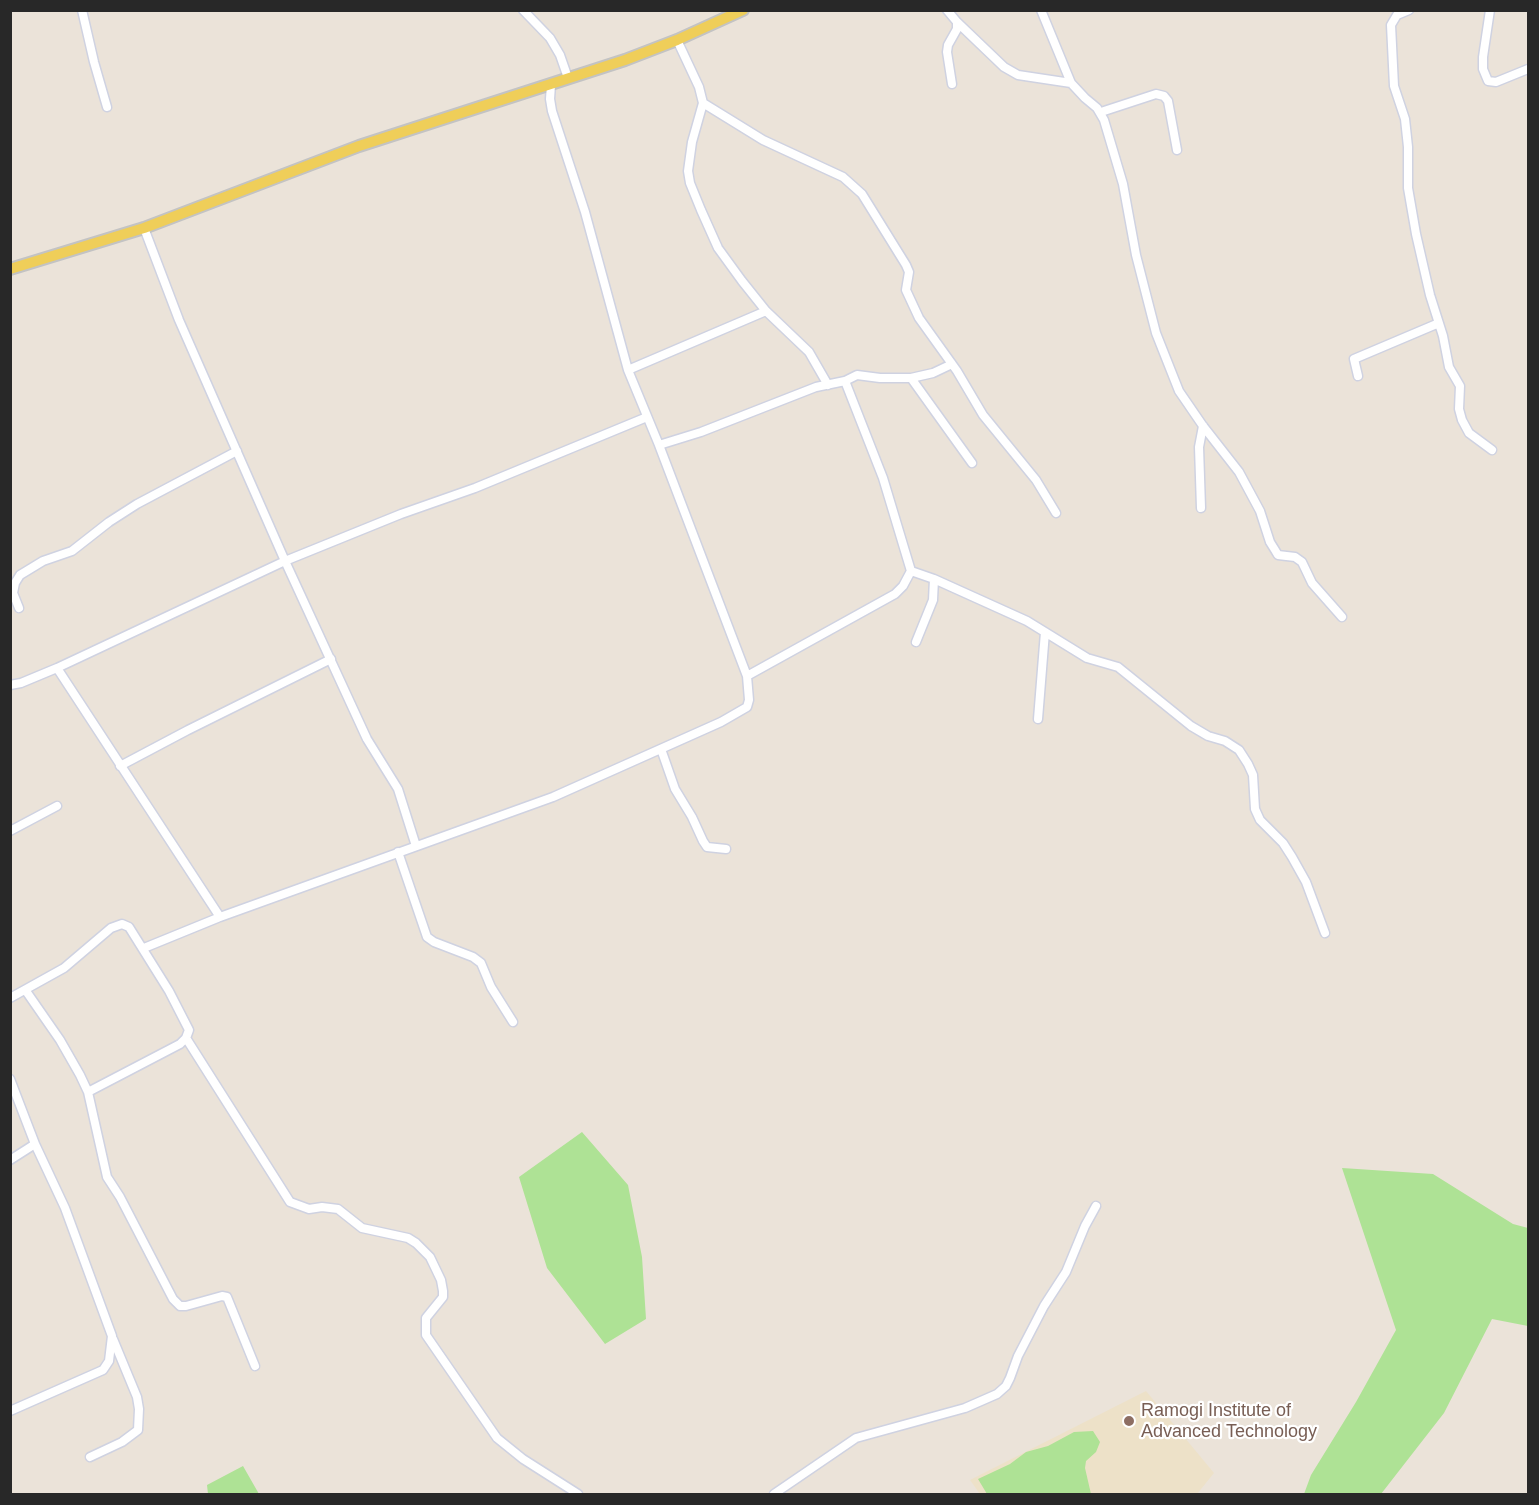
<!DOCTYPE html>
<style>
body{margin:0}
#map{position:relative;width:1539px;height:1505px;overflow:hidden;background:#ebe3d9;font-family:Arial,sans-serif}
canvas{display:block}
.frame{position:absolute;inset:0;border:12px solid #282828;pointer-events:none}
</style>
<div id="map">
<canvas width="1539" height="1505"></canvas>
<div class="frame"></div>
</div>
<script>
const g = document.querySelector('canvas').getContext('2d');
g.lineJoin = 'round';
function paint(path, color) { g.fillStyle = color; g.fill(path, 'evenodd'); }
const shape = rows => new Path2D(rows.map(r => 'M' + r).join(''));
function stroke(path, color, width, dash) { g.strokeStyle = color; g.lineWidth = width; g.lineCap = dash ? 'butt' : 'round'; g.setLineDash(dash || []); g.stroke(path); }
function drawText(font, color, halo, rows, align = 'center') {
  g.font = font + ' Arial,sans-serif'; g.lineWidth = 4.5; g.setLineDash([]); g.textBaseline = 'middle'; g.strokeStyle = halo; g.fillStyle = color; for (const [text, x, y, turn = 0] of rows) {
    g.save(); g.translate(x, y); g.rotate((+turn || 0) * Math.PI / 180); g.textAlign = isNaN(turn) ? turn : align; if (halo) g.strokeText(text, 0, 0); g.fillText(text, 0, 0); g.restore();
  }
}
paint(shape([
 [1146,1391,1214,1473,1197,1494,980,1494,970,1480]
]), '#ede1c8');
paint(shape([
 [582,1132,628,1185,642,1257,646,1319,605,1344,547,1268,519,1177],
 [1342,1168,1433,1174,1513,1224,1528,1228,1528,1326,1492,1319,1444,1413,1381,1494,1304,1494,1311,1475,1356,1402,1396,1330],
 [1093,1431,1100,1442,1096,1452,1086,1461,1085,1468,1091,1494,987,1494,978,1479,1010,1464,1026,1452,1048,1446,1074,1432],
 [243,1466,259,1494,208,1494,207,1485]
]), '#aee295');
const minor = shape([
 [82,10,94,62,107,107],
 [523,10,550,38,560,55,568,78],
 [947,10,957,22,957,29,948,45,947,52,952,84],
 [1041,10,1071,83,1085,98,1097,108,1104,120,1123,184,1136,255,1156,333,1179,391,1203,426,1239,472,1260,511,1270,542,1275,550,1278,555,1295,557,1302,562,1312,583,1342,617],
 [1409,10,1397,15,1391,25,1394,86,1405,119,1408,147,1408,188,1416,234,1430,295,1443,336,1449,367,1460,386,1459,409,1462,420,1469,433,1492,450],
 [1490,10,1483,57,1483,69,1488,81,1496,82,1528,69],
 [957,22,1004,67,1018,75,1071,83],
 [677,40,699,87,703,103,692,142,688,171,690,183,701,210,718,248,742,281,766,311,809,352,828,385],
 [703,103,763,140,843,177,862,194,906,265,909,272,906,290,919,318,957,371,983,415,1036,480,1056,513],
 [1101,112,1156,94,1164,96,1168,101,1177,150],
 [144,228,179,320,285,561,367,739,398,789,416,846],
 [628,370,766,311],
 [1358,376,1354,359,1439,323],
 [911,378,972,463],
 [659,445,701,432,816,387,845,381,857,375,880,378,911,378,933,373,952,364],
 [1201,508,1199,447,1203,426],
 [911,571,934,579,1027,621,1087,658,1118,667,1191,726,1208,736,1225,741,1239,750,1248,764,1253,775,1255,809,1260,820,1283,843,1292,857,1306,882,1325,933],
 [19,608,13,593,15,583,20,575,43,561,72,551,109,522,137,504,237,451],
 [916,642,933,600,934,579],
 [57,668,220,917],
 [747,676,895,594,903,586,911,571,883,478,845,381],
 [10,685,21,683,57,668,285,561,401,514,475,488,647,417],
 [1038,719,1045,632],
 [661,749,675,789,692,817,703,841,707,847,726,849],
 [120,766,188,730,331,659],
 [10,831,57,806],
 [398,852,427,937,434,942,473,957,481,963,491,987,513,1022],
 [144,948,220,917,553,797,721,722,747,707,749,700,747,676,659,445,628,370,585,212,552,111,550,99,551,85],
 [26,991,60,1040,80,1075,88,1092,107,1177,120,1197,173,1299,180,1306,186,1306,222,1296,227,1297,255,1366],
 [10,998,64,968,111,928,122,924,129,927,169,991,189,1030,186,1038,180,1044,88,1092],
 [186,1038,290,1202,309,1209,322,1207,338,1209,362,1228,408,1238,416,1243,430,1257,441,1280,443,1291,443,1297,426,1318,426,1335,497,1438,523,1459,578,1494],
 [10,1079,35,1144,65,1208,112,1336,109,1361,103,1370,10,1411],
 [10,1160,35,1144],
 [90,1457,122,1442,138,1430,139,1409,137,1397,113,1339],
 [774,1494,856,1438,965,1408,997,1394,1006,1386,1010,1378,1018,1356,1044,1306,1066,1272,1085,1226,1096,1206]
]);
const major = shape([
 [10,269,144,228,359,146,625,60,677,40,743,10]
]);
stroke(minor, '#cfd2e1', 11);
stroke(major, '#c3c3c3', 14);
stroke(minor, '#fff', 8);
stroke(major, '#efce59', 10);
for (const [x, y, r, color] of [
 [1129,1421,6,"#8d6e63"]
]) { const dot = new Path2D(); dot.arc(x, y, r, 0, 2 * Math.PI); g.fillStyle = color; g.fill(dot); stroke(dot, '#fff', 2); }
drawText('18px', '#785e54', '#fff', [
 ["Ramogi Institute of",1141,1411],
 ["Advanced Technology",1141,1432]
], 'left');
</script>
